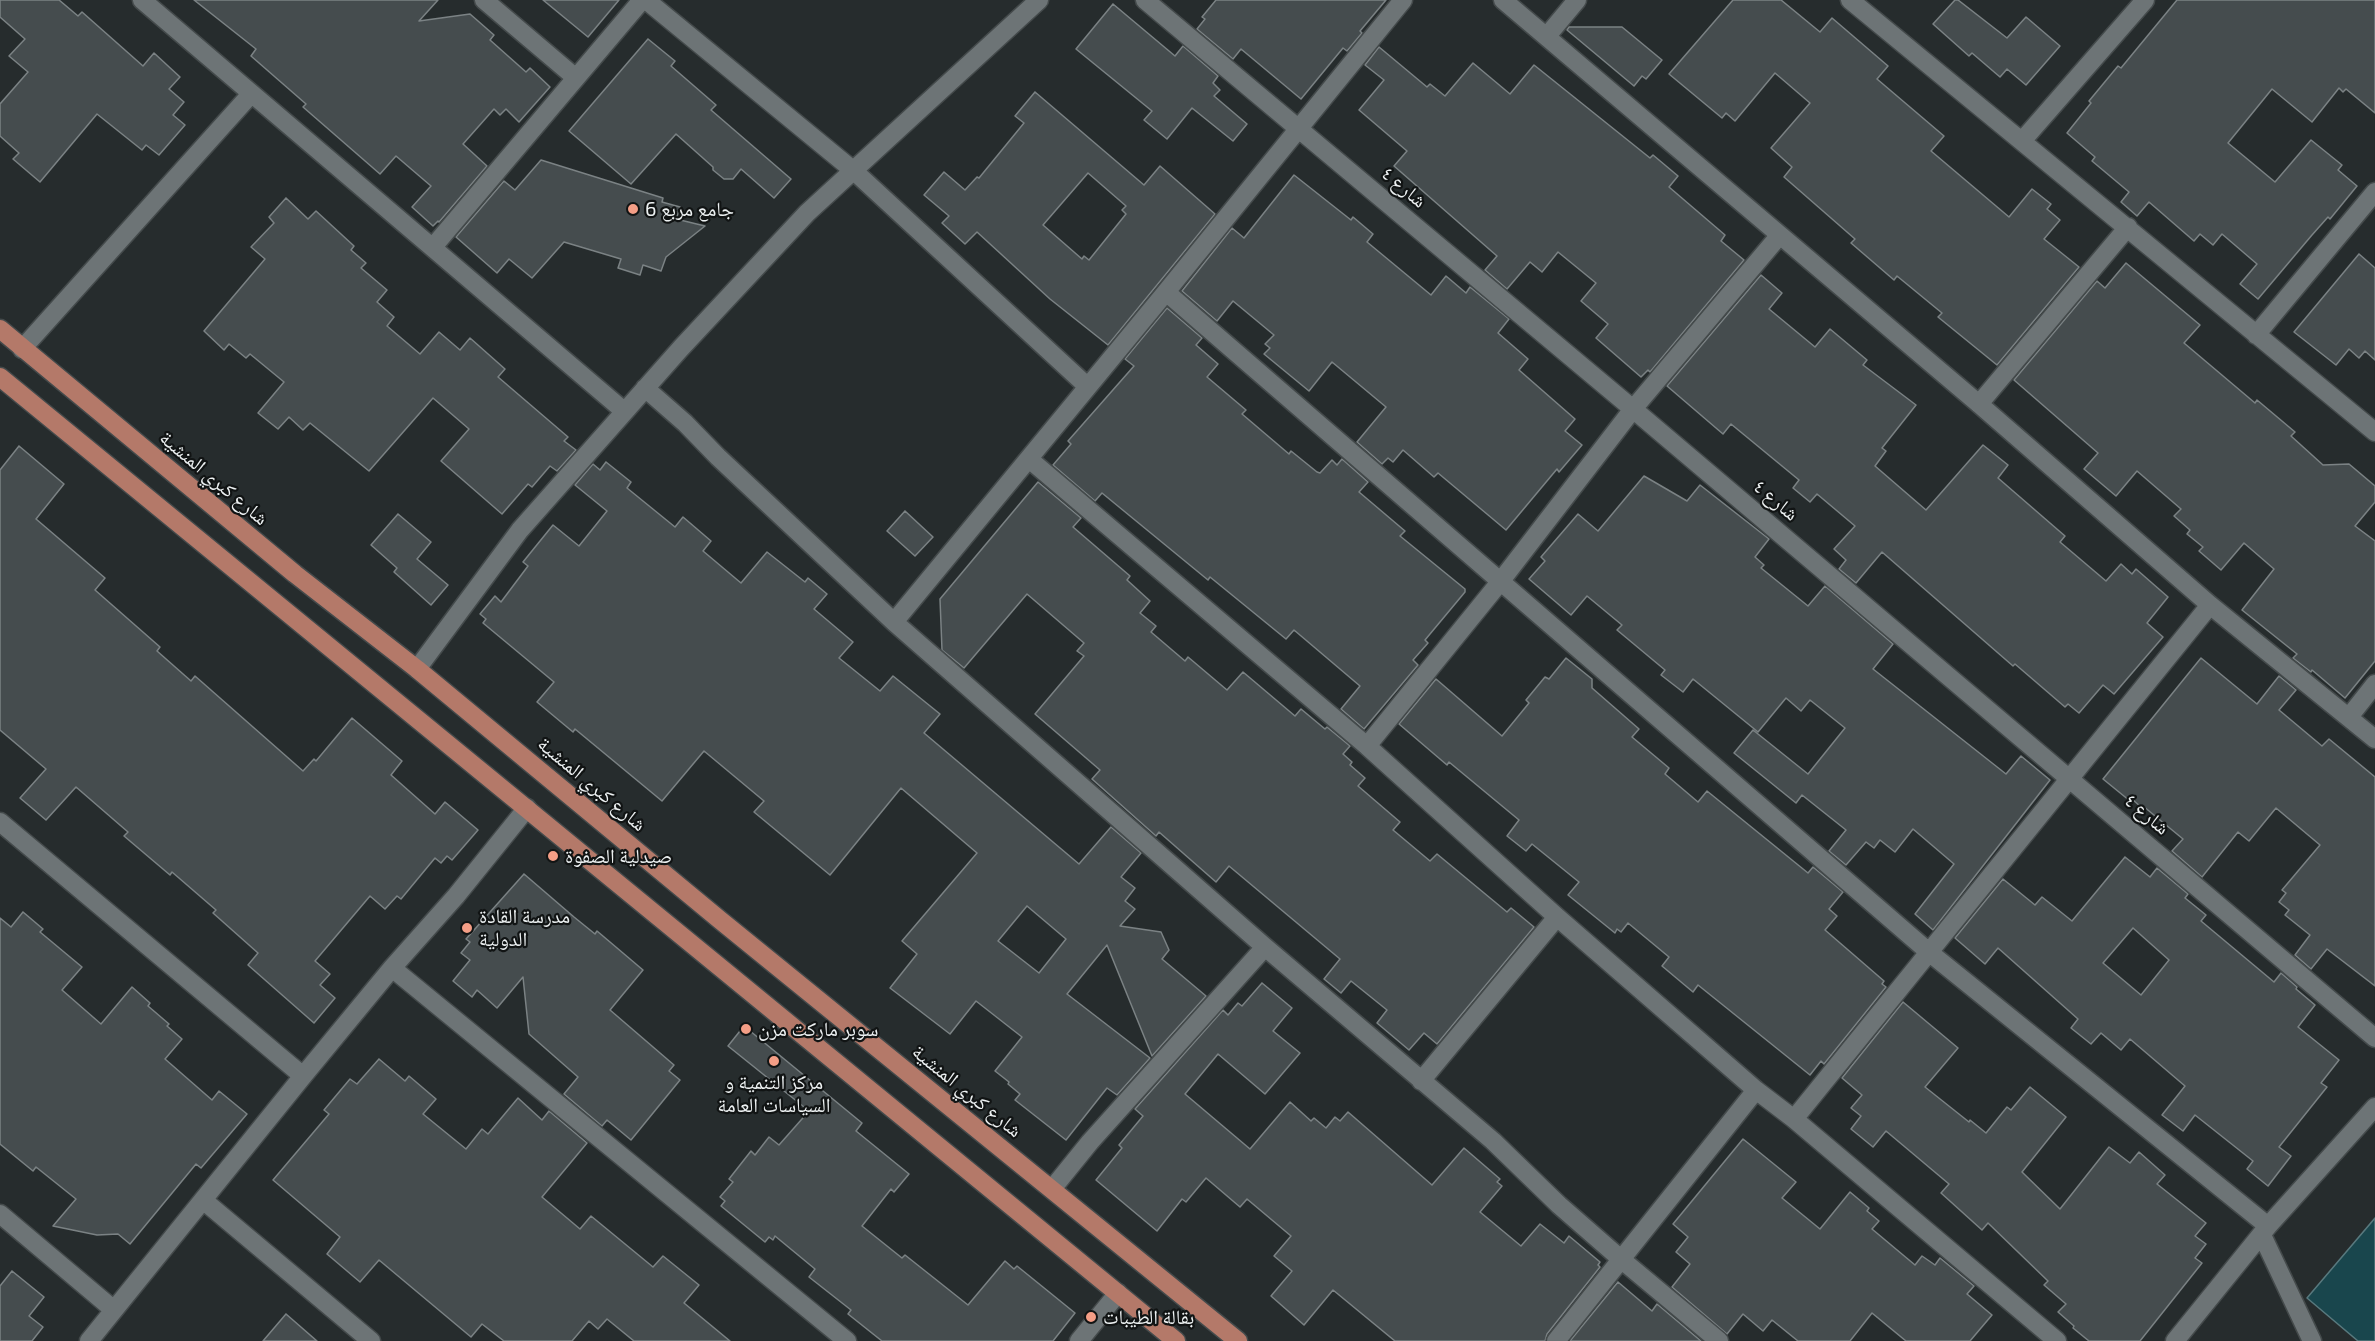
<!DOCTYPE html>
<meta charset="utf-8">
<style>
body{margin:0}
canvas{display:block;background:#262c2d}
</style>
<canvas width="2375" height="1341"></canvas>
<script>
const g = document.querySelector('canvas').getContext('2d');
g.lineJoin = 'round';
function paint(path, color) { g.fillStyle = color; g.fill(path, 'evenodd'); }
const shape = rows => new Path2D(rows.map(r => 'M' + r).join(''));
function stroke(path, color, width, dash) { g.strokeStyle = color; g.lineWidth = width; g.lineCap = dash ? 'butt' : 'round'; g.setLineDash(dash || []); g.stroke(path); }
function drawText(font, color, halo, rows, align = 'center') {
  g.font = font + ' "Exo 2","Noto Naskh Arabic",sans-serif'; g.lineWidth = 4.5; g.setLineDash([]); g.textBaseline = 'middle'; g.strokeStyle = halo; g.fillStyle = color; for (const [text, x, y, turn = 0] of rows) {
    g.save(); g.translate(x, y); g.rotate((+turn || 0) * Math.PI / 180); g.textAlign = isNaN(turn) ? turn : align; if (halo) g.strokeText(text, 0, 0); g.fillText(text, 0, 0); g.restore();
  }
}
const water = shape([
 [2375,1218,2375,1341,2358,1341,2307,1298,2375,1218]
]);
paint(water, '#19464d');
stroke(water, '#58797e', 1.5);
const building = shape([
 [0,0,59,0,78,16,82,12,143,66,154,53,180,77,169,89,184,102,173,115,185,125,159,155,146,145,142,150,97,114,40,182,13,159,19,153,0,136,0,104,28,72,9,56,25,39,0,17,0,0],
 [194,0,438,0,419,21,470,14,494,35,490,40,526,72,530,68,550,87,519,122,506,109,500,115,494,109,463,144,487,166,439,222,438,221,433,226,412,207,431,186,396,156,380,174,303,107,306,104,251,56,256,49,194,0],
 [543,0,619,0,588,37,543,0],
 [1216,0,1386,0,1360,31,1362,33,1347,51,1343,48,1301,99,1241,49,1233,59,1197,29,1205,19,1202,17,1216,0],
 [1733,0,1781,0,1820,32,1832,18,1888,66,1877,79,1944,136,1931,151,2009,217,2032,189,2051,204,2047,209,2060,220,2044,239,2079,267,1997,365,1938,317,1942,313,1897,276,1894,280,1851,243,1855,239,1784,177,1792,167,1771,148,1810,103,1775,73,1735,121,1726,113,1722,118,1669,74,1733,0],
 [1955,0,1958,0,2007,38,2026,17,2060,46,2026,85,2007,69,2000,77,1972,53,1969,56,1933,24,1955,0],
 [2177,0,2375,0,2375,113,2346,89,2343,92,2339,88,2312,122,2272,89,2228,143,2275,182,2311,140,2342,165,2338,170,2357,186,2330,219,2328,217,2312,235,2258,299,2240,284,2257,264,2222,234,2213,245,2200,234,2194,241,2149,202,2137,216,2121,202,2129,192,2092,161,2095,157,2067,133,2091,103,2089,101,2118,66,2121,68,2177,0],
 [1113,4,1175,56,1183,46,1218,76,1213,83,1220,90,1214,96,1247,124,1233,141,1192,108,1167,139,1144,120,1152,111,1076,49,1113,4],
 [1569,27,1622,27,1662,60,1646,79,1642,76,1634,86,1567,30,1569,27],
 [648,39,675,61,671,66,716,105,711,110,791,179,774,198,741,169,733,179,724,179,713,170,713,167,676,134,631,184,569,131,648,39],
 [1379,47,1427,87,1430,84,1445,96,1473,63,1510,94,1534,65,1650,158,1653,155,1678,176,1669,187,1725,235,1721,241,1744,260,1650,372,1648,370,1641,377,1596,338,1608,324,1581,301,1596,283,1558,252,1542,272,1530,262,1507,289,1485,270,1497,256,1394,166,1407,151,1359,110,1384,80,1365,65,1379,47],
 [1035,92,1144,185,1160,166,1215,214,1108,345,1050,299,977,232,965,244,942,223,949,216,924,195,944,172,965,190,977,177,979,178,1024,123,1015,116,1035,92],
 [1088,173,1126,206,1122,210,1126,214,1089,260,1084,256,1082,259,1043,225,1088,173],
 [541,160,663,198,662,202,680,207,676,219,705,226,666,257,661,271,643,265,640,275,618,268,621,259,564,242,532,278,509,259,497,273,456,237,504,181,515,190,541,160],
 [1294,175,1351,220,1353,217,1373,234,1367,242,1431,295,1446,276,1466,293,1470,287,1509,319,1498,333,1528,359,1519,370,1575,419,1565,431,1582,445,1559,472,1557,469,1506,530,1438,473,1434,477,1403,450,1393,462,1388,458,1382,464,1357,442,1386,407,1332,362,1309,391,1264,354,1270,348,1265,344,1274,335,1233,301,1217,321,1182,291,1232,228,1244,238,1294,175],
 [286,198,308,219,316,211,354,246,351,250,366,263,361,268,387,290,377,302,394,317,387,326,420,354,439,332,460,350,470,338,505,369,498,377,568,437,564,441,576,450,557,471,550,466,532,487,528,484,502,514,441,461,469,429,433,398,369,471,310,423,303,430,289,417,278,429,258,413,284,382,250,354,246,358,229,344,224,350,204,331,265,259,251,247,274,223,269,217,286,198],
 [2359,254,2375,268,2375,360,2365,351,2359,358,2349,349,2336,365,2294,332,2359,254],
 [2126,263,2200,325,2184,343,2255,403,2257,400,2295,432,2291,436,2323,465,2349,464,2375,486,2375,502,2355,526,2375,541,2375,661,2345,698,2312,670,2311,672,2293,658,2297,654,2242,610,2274,569,2244,543,2221,570,2199,551,2203,547,2187,534,2190,530,2174,516,2181,509,2137,471,2116,496,2084,469,2098,453,2014,380,2097,281,2105,288,2126,263],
 [1761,275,1782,293,1769,309,1815,347,1830,329,1867,360,1863,365,1916,405,1882,448,1886,451,1875,466,1926,510,1983,445,2008,465,1998,478,2065,536,2060,542,2106,581,2121,564,2132,574,2136,569,2168,597,2147,623,2163,637,2114,694,2103,685,2079,713,2068,704,2065,707,2015,664,2013,666,1882,552,1856,583,1839,569,1846,560,1834,549,1855,526,1817,494,1810,502,1793,488,1799,480,1731,424,1723,434,1667,386,1761,275],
 [1167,308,1202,338,1196,345,1218,364,1207,377,1246,410,1242,414,1289,454,1291,451,1317,472,1320,473,1332,460,1337,465,1342,459,1368,482,1359,492,1405,531,1400,536,1465,589,1465,592,1425,640,1428,643,1413,660,1418,665,1364,729,1341,709,1360,686,1294,630,1286,639,1210,577,1208,580,1102,493,1095,501,1053,465,1071,444,1068,441,1134,366,1125,359,1167,308],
 [19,446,64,484,36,519,105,578,95,590,160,647,157,651,191,681,195,676,303,771,314,759,316,761,352,718,402,761,391,775,435,814,445,802,478,830,452,860,447,856,441,863,435,858,401,899,397,896,385,909,370,896,315,961,330,974,320,985,335,998,314,1023,248,965,258,953,213,913,216,910,172,872,170,875,124,836,128,832,76,787,46,820,20,798,46,769,0,730,0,470,19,446],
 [606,462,631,482,627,488,675,527,683,517,711,541,703,551,741,583,767,552,805,582,808,578,827,594,814,609,853,642,839,658,880,691,893,676,940,714,924,733,1079,864,1111,827,1141,853,1121,877,1135,888,1125,901,1135,909,1120,926,1161,932,1169,950,1162,959,1206,996,1152,1056,1107,945,1067,994,1150,1058,1117,1095,1107,1088,1066,1140,1015,1100,1020,1094,1008,1084,1009,1082,995,1071,1022,1037,976,1001,950,1034,890,988,917,954,902,941,977,853,901,788,830,875,754,812,764,801,704,751,662,801,575,729,573,732,537,702,554,682,483,623,486,619,480,614,495,596,501,602,528,566,523,562,553,525,579,546,607,511,575,485,593,464,600,470,606,462],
 [1027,906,1066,939,1039,973,998,941,1027,906],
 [1644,476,1687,501,1700,485,1769,539,1755,557,1764,565,1761,568,1808,606,1825,586,1893,644,1873,669,2006,774,2021,756,2050,780,1933,930,1915,914,1954,864,1913,829,1895,852,1880,840,1874,848,1866,842,1846,865,1829,851,1846,830,1802,795,1796,803,1734,753,1753,730,1808,774,1845,728,1810,700,1801,711,1786,698,1758,732,1693,679,1683,692,1661,675,1665,670,1617,630,1622,625,1587,596,1571,615,1529,579,1545,561,1541,557,1578,514,1598,531,1644,476],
 [1038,482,1081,518,1073,527,1130,576,1127,580,1150,601,1140,613,1156,626,1151,632,1185,661,1188,657,1227,690,1243,672,1295,716,1301,709,1325,729,1327,727,1350,746,1343,754,1352,762,1350,765,1365,778,1358,786,1400,822,1393,830,1430,861,1437,854,1507,912,1511,908,1534,927,1437,1044,1424,1033,1409,1050,1377,1023,1387,1010,1351,981,1341,993,1324,979,1340,959,1229,866,1216,882,1159,832,1156,836,1092,779,1100,770,1035,714,1084,656,1077,651,1084,643,1027,594,964,668,942,650,940,599,1038,482],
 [905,511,933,537,915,556,887,531,905,511],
 [398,514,431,542,417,559,448,585,431,605,394,572,397,568,371,545,398,514],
 [1566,658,1592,679,1592,688,1639,729,1632,737,1669,768,1665,774,1698,802,1707,791,1808,873,1813,867,1843,892,1829,909,1837,916,1825,930,1884,981,1882,984,1886,987,1824,1064,1821,1061,1810,1075,1698,985,1693,992,1662,966,1669,957,1628,923,1621,932,1617,929,1615,933,1568,895,1579,882,1532,844,1526,851,1507,836,1519,820,1449,762,1447,765,1399,724,1436,679,1502,736,1529,703,1526,700,1545,677,1549,679,1566,658],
 [2201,658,2257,704,2279,676,2296,690,2279,710,2322,746,2329,739,2375,777,2375,986,2327,949,2311,969,2295,955,2310,935,2285,915,2289,910,2279,902,2286,893,2282,890,2320,845,2276,808,2249,841,2238,832,2202,877,2172,851,2183,839,2143,806,2142,808,2132,799,2130,801,2103,779,2201,658],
 [2125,857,2150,877,2157,868,2188,894,2185,898,2206,915,2201,921,2274,982,2281,973,2297,987,2296,989,2315,1005,2298,1027,2339,1060,2321,1083,2327,1087,2279,1147,2291,1156,2268,1186,2247,1169,2253,1161,2195,1115,2183,1131,2162,1115,2185,1086,2130,1039,2121,1050,2101,1033,2091,1044,2071,1028,2078,1019,1998,948,1985,964,1955,938,2003,879,2035,905,2042,897,2072,921,2125,857],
 [2133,928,2169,960,2141,995,2103,963,2133,928],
 [524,874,574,917,595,934,597,931,643,970,610,1010,674,1065,669,1071,680,1080,631,1140,607,1120,602,1126,564,1094,578,1077,529,1034,523,977,497,1008,477,990,472,997,453,981,470,960,461,953,470,942,466,939,524,874],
 [23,912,43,929,40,932,82,967,62,990,101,1024,132,987,150,1003,148,1006,169,1024,167,1026,182,1039,165,1059,212,1100,219,1091,247,1114,201,1168,196,1164,130,1244,118,1234,97,1235,53,1226,76,1199,36,1167,33,1171,0,1144,0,918,11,927,23,912],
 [1262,983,1292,1008,1273,1031,1300,1053,1265,1094,1218,1054,1185,1094,1250,1149,1290,1102,1311,1121,1314,1118,1326,1128,1335,1117,1340,1121,1348,1112,1432,1185,1464,1148,1500,1179,1497,1182,1502,1186,1480,1212,1521,1246,1540,1224,1564,1243,1569,1236,1600,1262,1598,1265,1600,1267,1547,1334,1545,1341,1395,1341,1333,1290,1304,1325,1271,1296,1292,1271,1274,1256,1291,1236,1247,1199,1240,1207,1206,1178,1186,1202,1182,1199,1157,1231,1096,1180,1122,1148,1119,1145,1143,1116,1135,1109,1223,1010,1228,1015,1238,1003,1242,1006,1262,983],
 [1903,1002,1958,1048,1925,1087,1969,1122,1970,1120,1986,1133,2007,1107,2011,1110,2030,1087,2066,1117,2022,1172,2060,1209,2109,1147,2130,1163,2139,1152,2165,1175,2157,1184,2206,1223,2195,1236,2206,1244,2195,1258,2202,1263,2140,1341,2089,1341,2073,1328,2074,1326,2058,1312,2066,1304,2044,1285,2048,1281,1988,1223,1982,1230,1941,1193,1949,1184,1886,1131,1873,1147,1851,1129,1861,1116,1851,1108,1862,1095,1842,1078,1903,1002],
 [744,1026,862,1123,856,1131,909,1174,894,1192,891,1189,862,1226,902,1258,905,1255,968,1305,1005,1261,1014,1269,1017,1266,1075,1313,1053,1341,882,1341,848,1314,851,1310,809,1277,815,1269,775,1236,773,1240,769,1237,765,1242,721,1206,725,1201,720,1197,733,1182,729,1179,751,1151,755,1155,769,1137,779,1145,809,1111,728,1046,744,1026],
 [379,1059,405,1081,409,1076,436,1099,423,1114,466,1149,482,1129,488,1134,518,1098,542,1120,549,1111,587,1143,542,1197,580,1229,591,1216,653,1267,663,1256,699,1285,684,1303,730,1341,634,1341,607,1319,598,1329,589,1321,572,1341,504,1341,482,1324,471,1337,379,1260,360,1282,327,1254,340,1237,273,1180,329,1114,324,1110,350,1079,357,1084,379,1059],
 [1743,1139,1796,1182,1782,1198,1820,1229,1850,1192,1869,1208,1867,1211,1879,1221,1872,1229,1915,1265,1922,1256,1935,1265,1940,1258,1974,1286,1967,1294,1992,1315,1970,1341,1906,1341,1872,1313,1850,1341,1798,1341,1772,1320,1763,1331,1743,1314,1727,1334,1672,1287,1690,1264,1676,1252,1688,1237,1673,1224,1743,1139],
 [12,1271,44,1297,29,1316,43,1327,32,1341,0,1341,0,1286,12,1271],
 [1618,1282,1652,1311,1657,1304,1701,1341,1570,1341,1618,1282],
 [286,1314,317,1341,263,1341,286,1314]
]);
paint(building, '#454c4e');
stroke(building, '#7b8284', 1.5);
const minor = shape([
 [142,0,624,411],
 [484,0,576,78],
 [646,0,854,171,1087,386],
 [1145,0,1633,409,2375,1038],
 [1503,0,1979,404,2210,605,2375,739],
 [1850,0,2375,432],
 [1547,36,1577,0],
 [2022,141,2145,0],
 [433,247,642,0],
 [1166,292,1930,953,2268,1226],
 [2256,335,2375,192],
 [22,349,251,94],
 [645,388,685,423,718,457,894,622,1265,947,1493,1141,1559,1205,1622,1260,1719,1341],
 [1979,404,2128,227],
 [1029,459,1367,746,1557,917,1756,1090,1794,1119,2057,1341],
 [894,622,1166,292,1403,0],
 [417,669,520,530,681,348,807,213,1039,0],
 [2349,717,2375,684],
 [1367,746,1500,582,1633,409,1779,236],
 [0,822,303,1076],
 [392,968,847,1341],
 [1421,1081,1557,917],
 [1794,1119,2210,605],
 [1052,1189,1090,1142,1265,947],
 [203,1200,371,1341],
 [0,1214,114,1310],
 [2262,1235,2312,1341],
 [89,1341,303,1076,392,968,456,896,527,808],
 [1079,1341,1118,1293],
 [1556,1341,1756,1090],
 [2175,1341,2268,1226,2375,1107]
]);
const major = shape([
 [0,329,295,574,417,669,720,920,1238,1341],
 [0,377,1176,1341]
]);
stroke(minor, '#444a4b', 21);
stroke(major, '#444a4b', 21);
stroke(minor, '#6d7476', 18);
stroke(major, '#b47969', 18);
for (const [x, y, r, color] of [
 [633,209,6,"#f49e86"],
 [553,856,6,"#f49e86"],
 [467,928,6,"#f49e86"],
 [746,1029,6,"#f49e86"],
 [774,1061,6,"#f49e86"],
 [1091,1317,6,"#f49e86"]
]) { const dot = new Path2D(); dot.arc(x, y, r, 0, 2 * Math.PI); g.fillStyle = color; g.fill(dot); stroke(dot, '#111414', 2); }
drawText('20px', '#ecf0f1', '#111414', [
 ["شارع ٤",1404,187,40],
 ["شارع كبري المنشية",214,478,40],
 ["شارع ٤",1776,500,40],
 ["شارع كبري المنشية",592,784,40],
 ["شارع ٤",2147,814,40],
 ["شارع كبري المنشية",967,1091,39]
]);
drawText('20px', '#ecf0f1', '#111414', [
 ["جامع مربع 6",645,209],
 ["صيدلية الصفوة",565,856],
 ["مدرسة القادة",479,916],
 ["الدولية",479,939],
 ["سوبر ماركت مزن",758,1029],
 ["مركز التنمية و",774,1082,"center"],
 ["السياسات العامة",774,1105,"center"],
 ["بقالة الطيبات",1103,1317]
], 'left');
</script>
